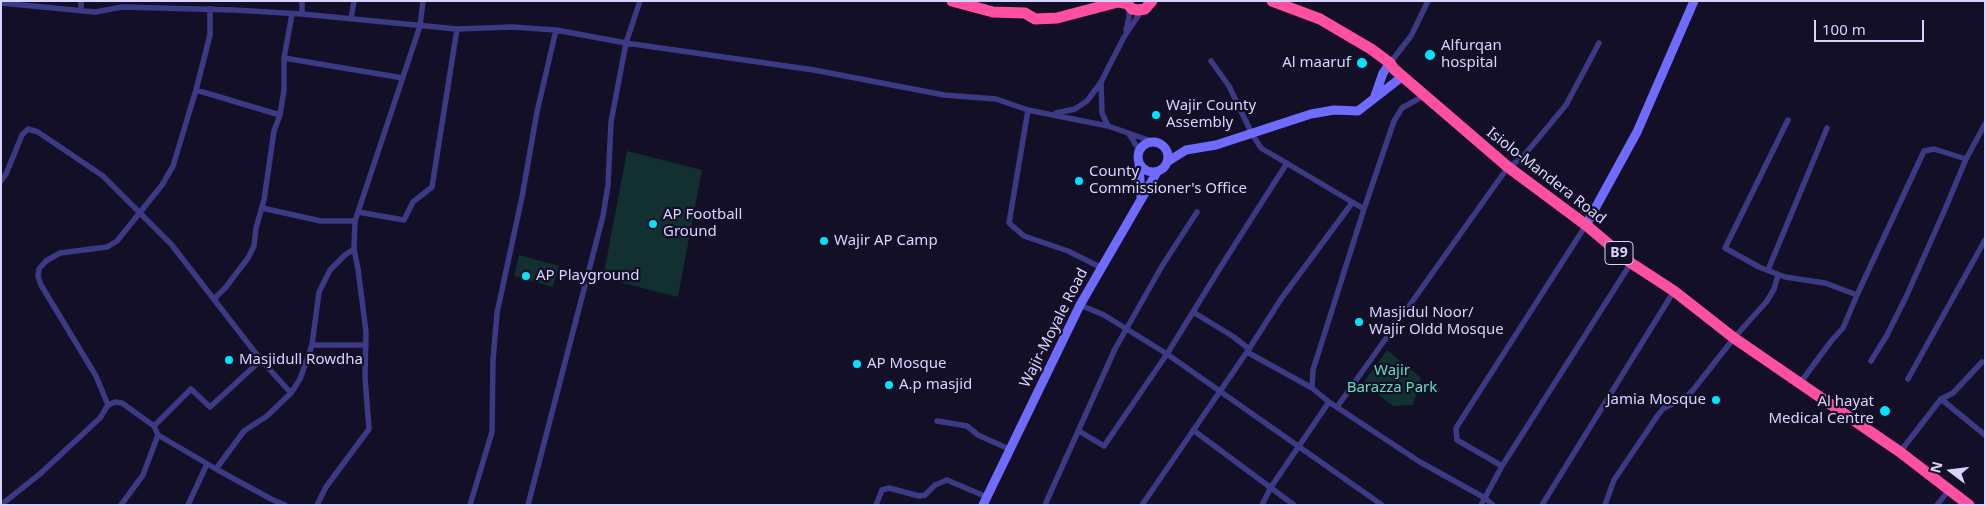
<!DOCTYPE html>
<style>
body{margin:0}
#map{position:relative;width:1986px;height:506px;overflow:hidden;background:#130f26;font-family:"Noto Sans",sans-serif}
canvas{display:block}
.frame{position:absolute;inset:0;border:2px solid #d9d4ff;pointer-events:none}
.north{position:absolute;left:1926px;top:446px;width:50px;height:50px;-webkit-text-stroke:4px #130f26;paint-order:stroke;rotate:285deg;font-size:14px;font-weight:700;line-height:20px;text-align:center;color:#d9d4ff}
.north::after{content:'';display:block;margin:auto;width:18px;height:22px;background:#d9d4ff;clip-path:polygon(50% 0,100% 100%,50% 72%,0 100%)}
.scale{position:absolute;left:1814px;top:20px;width:110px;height:22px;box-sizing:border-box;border:2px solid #d9d4ff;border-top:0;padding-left:6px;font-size:15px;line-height:18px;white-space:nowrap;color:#d9d4ff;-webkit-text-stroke:4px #130f26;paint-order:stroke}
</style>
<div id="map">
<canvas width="1986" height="506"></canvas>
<div class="frame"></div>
<div class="north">N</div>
<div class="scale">100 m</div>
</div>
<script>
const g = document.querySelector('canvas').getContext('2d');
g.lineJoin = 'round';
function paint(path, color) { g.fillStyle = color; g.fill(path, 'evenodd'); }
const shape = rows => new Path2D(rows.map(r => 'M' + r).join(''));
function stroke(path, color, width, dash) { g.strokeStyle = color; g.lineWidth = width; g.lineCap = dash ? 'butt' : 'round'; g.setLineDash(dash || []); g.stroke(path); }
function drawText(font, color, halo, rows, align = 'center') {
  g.font = font + ' "Noto Sans",sans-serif'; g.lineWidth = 4.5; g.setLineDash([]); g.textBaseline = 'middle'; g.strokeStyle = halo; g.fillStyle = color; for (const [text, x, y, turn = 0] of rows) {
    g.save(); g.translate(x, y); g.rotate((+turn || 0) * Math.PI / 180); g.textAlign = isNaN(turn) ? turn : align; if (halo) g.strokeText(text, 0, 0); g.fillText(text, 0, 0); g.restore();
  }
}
paint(shape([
 [627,151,702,170,678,297,603,278],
 [519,255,559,266,553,287,514,276],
 [1387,350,1421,378,1413,405,1393,406,1363,383]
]), '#12302f');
stroke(shape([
 [1,3,95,12,122,7,234,10,302,14,457,29,512,27,556,30,626,43,814,70,944,95,996,99,1028,110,1108,126,1154,142],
 [81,11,81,1],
 [302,14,302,1],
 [351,19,354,1],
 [1126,30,1129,17,1129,7],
 [284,58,403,78],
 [1211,61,1229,86,1252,134,1261,148,1364,209],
 [1390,63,1411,36,1428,1],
 [1101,82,1102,113,1108,126],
 [196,90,280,115],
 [1425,95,1402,108,1394,121,1364,209,1313,370,1312,388,1329,402,1420,462,1485,498,1493,505],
 [1028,110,1009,223,1024,236,1068,251,1100,267],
 [1056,113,1075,109,1087,101,1101,82,1124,37,1142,10],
 [1788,120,1725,248,1759,267,1785,277,1825,283,1857,295,1843,328,1832,340,1800,383],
 [1129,134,1139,150],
 [1,181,6,174,22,135,28,129,38,132,103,176,171,244,261,360,291,393],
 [262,208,321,221,355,221],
 [358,212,404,220,413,202,432,187,457,29],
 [1768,270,1827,128],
 [1857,295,1924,151,1934,149,1966,159],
 [215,298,226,287,248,258,254,246,256,228,264,200,274,131,280,115,284,90,284,58,292,14],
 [1080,305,1104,315,1167,354,1382,505],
 [1193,312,1234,337,1249,349],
 [312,345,366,345],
 [1247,352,1312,388],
 [1871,361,1887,335,1906,297,1946,207,1966,159,1985,124],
 [1908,379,1985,240],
 [1941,399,1985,435],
 [108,405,96,376,41,285,38,276,39,269,46,261,60,253,107,247,117,241,162,185,173,166,196,90,210,35,210,9],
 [1337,407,1508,167,1521,159,1566,105,1599,43],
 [937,421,967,426,978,435,1009,449],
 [154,426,191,389,210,407,261,360],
 [1193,430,1294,505],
 [1079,431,1104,446,1167,354,1225,260,1287,163],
 [1900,452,1941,399,1953,393,1982,362],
 [1502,466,1457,440,1456,428,1586,225],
 [216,469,244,431,267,416,291,393,300,379,312,345,319,292,330,270,345,255,354,249,355,221,420,26,423,1],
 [1,505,41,473,100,418,108,405,115,402,122,403,154,426,158,435,216,469,271,499,285,505],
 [121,505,143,475,158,435],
 [188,505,207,464],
 [317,505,326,487,369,429,365,377,366,332,358,269,354,249],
 [470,505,492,432,493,360,497,313,522,197,537,112,556,30],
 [528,505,603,216,608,185,611,122,626,43,640,1],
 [876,505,882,490,889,488,919,496,925,495,935,485,947,480,987,497],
 [1045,505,1115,349,1162,266,1197,212],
 [1142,505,1249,349,1281,299,1352,203],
 [1262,505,1271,487,1329,402],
 [1481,505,1502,466,1631,263],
 [1542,505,1674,291],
 [1605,505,1614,480,1658,415,1664,408,1685,398,1693,390,1734,338,1767,301,1774,289,1778,275],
 [1937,505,1949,490]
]), '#3d3a85', 5.5);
stroke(shape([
 [1375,96,1383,73,1390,63],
 '1138 157a15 15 0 1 1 30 0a15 15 0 1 1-30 0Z',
 [1167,162,1186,150,1216,145,1311,114,1334,110,1358,111,1403,76],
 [1139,164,1141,197],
 [1586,225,1637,132,1694,1],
 [983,505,1080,305,1157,172]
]), '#6f6bff', 9);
stroke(shape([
 [952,1,993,12,1025,13,1035,19,1057,18,1118,2,1127,4],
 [1125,1,1132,9,1138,10,1145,9,1152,1],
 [1272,1,1320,19,1371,49,1390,63,1394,69,1508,167,1586,225,1631,263,1674,291,1734,338,1900,452,1969,505]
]), '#ff4fa3', 11);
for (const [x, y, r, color] of [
 [1430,55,6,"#00e5ff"],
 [1362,63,6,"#00e5ff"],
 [1156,115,5,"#00e5ff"],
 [1079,181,5,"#00e5ff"],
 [653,224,5,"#00e5ff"],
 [824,241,5,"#00e5ff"],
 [526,276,5,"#00e5ff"],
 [1359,322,5,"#00e5ff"],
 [229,360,5,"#00e5ff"],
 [857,364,5,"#00e5ff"],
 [889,385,5,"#00e5ff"],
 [1716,400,5,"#00e5ff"],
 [1885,411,6,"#00e5ff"]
]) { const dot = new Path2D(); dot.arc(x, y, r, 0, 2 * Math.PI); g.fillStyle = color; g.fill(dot); stroke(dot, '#130f26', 2); }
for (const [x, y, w] of [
 [1619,253,28]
]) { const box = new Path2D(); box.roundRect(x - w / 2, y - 11.5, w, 23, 4); g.fillStyle = '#130f26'; g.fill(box); stroke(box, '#d9d4ff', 1); }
drawText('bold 14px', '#d9d4ff', null, [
 ["B9",1619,253]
]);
drawText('15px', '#d9d4ff', '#130f26', [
 ["Alfurqan",1441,46],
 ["hospital",1441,63],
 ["Al maaruf",1351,63,"right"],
 ["Wajir County",1166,106],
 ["Assembly",1166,123],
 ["County",1089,172],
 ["Commissioner's Office",1089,189],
 ["AP Football",663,215],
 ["Ground",663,232],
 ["Wajir AP Camp",834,241],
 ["AP Playground",536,276],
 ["Masjidul Noor/",1369,313],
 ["Wajir Oldd Mosque",1369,330],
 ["Masjidull Rowdha",239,360],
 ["AP Mosque",867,364],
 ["A.p masjid",899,385],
 ["Jamia Mosque",1706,400,"right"],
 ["Al hayat",1874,402,"right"],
 ["Medical Centre",1874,419,"right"]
], 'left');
drawText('15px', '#d9d4ff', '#130f26', [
 ["Isiolo-Mandera Road",1546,176,38],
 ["Wajir-Moyale Road",1054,328,-63]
]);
drawText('15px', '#5fe0c0', '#130f26', [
 ["Wajir",1392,371],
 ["Barazza Park",1392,388]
]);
</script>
